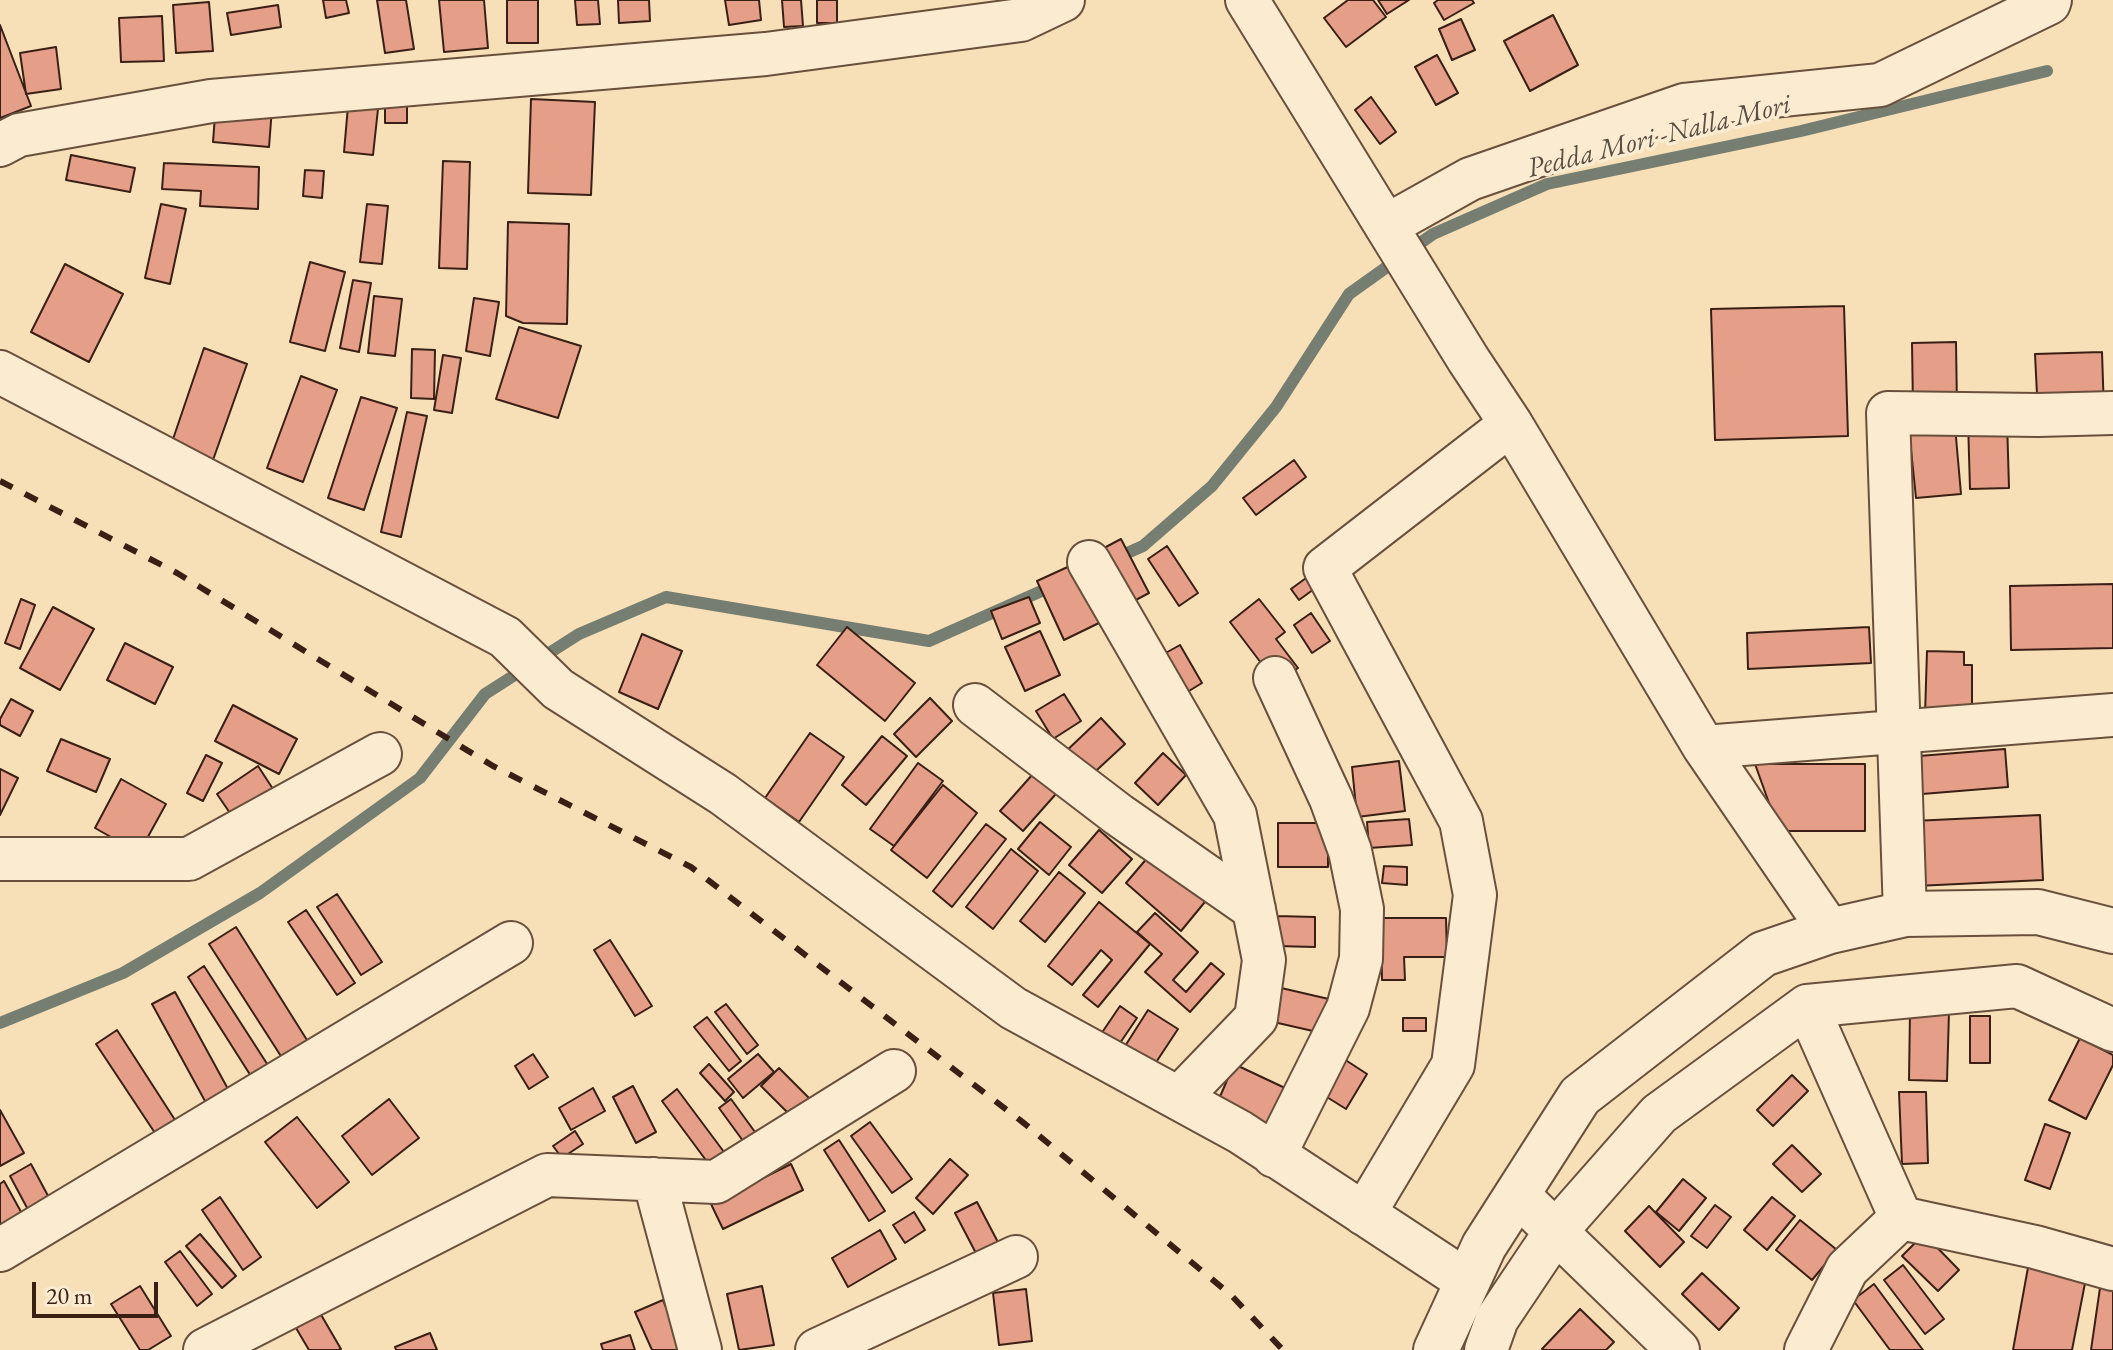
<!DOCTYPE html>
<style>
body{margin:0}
#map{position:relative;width:2113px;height:1350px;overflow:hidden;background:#f7e0b8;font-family:"EB Garamond",serif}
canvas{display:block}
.scale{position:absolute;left:32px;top:1282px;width:126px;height:36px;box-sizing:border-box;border:4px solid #3a2014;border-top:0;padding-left:10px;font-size:24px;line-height:28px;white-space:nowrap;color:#3a2014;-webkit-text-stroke:6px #faebd1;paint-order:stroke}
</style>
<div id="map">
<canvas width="2113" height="1350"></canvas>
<div class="scale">20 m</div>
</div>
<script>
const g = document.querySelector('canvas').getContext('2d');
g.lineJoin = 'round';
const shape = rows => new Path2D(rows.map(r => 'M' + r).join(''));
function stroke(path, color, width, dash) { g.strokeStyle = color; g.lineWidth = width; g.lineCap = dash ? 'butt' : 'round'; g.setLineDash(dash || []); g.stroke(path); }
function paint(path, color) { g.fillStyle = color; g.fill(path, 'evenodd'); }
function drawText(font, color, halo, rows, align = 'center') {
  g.font = font + ' "EB Garamond",serif'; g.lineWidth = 7; g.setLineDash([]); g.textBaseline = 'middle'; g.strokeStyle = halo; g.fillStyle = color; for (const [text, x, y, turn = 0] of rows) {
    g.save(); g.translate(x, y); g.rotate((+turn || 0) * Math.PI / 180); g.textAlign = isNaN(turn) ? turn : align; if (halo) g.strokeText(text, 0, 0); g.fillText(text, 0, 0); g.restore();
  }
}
stroke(shape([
 [1116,558,1143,546,1212,486,1276,407,1349,294,1433,234,1547,184,1801,131,2047,71],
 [0,1023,123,973,260,893,420,778,485,694,579,634,666,597,929,641,1055,585]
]), '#757e70', 12);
const building = shape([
 [323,0,346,0,349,13,326,18,323,0],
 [377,0,406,0,414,49,385,53,377,0],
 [439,0,484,0,488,48,444,52,439,0],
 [507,0,538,0,538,43,507,43,507,0],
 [575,0,598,0,600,24,577,25,575,0],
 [618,0,649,0,650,21,619,23,618,0],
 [725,0,759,0,761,20,729,25,725,0],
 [782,0,801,0,803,26,784,27,782,0],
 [817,0,837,0,837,23,817,23,817,0],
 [1348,0,1373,0,1386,17,1346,47,1324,18,1348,0],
 [1378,0,1409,0,1387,14,1378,0],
 [1438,0,1472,0,1474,3,1444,20,1434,3,1438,0],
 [209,2,213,51,176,53,173,5,209,2],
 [278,5,281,27,231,35,227,13,278,5],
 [1553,15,1578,65,1530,91,1504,41,1553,15],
 [162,16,164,61,121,62,119,18,162,16],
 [1461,19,1475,50,1452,60,1439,29,1461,19],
 [0,25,31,106,0,118,0,25],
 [56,47,61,89,26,94,20,53,56,47],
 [1437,55,1458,93,1436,105,1415,67,1437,55],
 [385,85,407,85,407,123,385,123,385,85],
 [1371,97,1396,132,1380,144,1355,110,1371,97],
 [531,99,595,102,591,195,528,193,531,99],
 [216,103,272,108,269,147,213,142,216,103],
 [348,106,378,109,373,155,344,152,348,106],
 [71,155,135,168,130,192,66,180,71,155],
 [443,161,470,162,467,269,439,268,443,161],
 [164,163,259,167,258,209,200,206,201,191,162,189,164,163],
 [305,170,324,171,322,198,303,196,305,170],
 [161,204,186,209,170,284,145,278,161,204],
 [367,204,388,206,382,264,360,262,367,204],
 [508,222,569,224,567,324,523,323,506,316,508,222],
 [310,262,345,272,325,351,290,342,310,262],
 [65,264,123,294,89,362,31,332,65,264],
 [353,280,371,283,359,352,340,348,353,280],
 [374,296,402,299,395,356,368,353,374,296],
 [474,298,499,302,490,356,466,351,474,298],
 [1844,306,1848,436,1715,440,1711,309,1844,306],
 [519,327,581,346,558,418,496,399,519,327],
 [1956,342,1957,408,1913,409,1912,343,1956,342],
 [204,348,247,364,213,460,171,445,204,348],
 [412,349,435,350,434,399,411,398,412,349],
 [2102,352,2104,412,2038,415,2035,354,2102,352],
 [443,355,461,358,452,413,434,410,443,355],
 [301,376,337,390,303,482,267,468,301,376],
 [361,397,397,408,364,510,328,498,361,397],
 [407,412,427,416,401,537,381,532,407,412],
 [2007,420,2009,488,1970,489,1968,421,2007,420],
 [1955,426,1961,494,1916,498,1909,430,1955,426],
 [1294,460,1306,477,1256,515,1243,498,1294,460],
 [1121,539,1149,593,1115,611,1087,557,1121,539],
 [1167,546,1198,593,1179,606,1148,559,1167,546],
 [1072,565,1099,623,1064,640,1037,581,1072,565],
 [1317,570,1325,581,1299,600,1291,589,1317,570],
 [2113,584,2113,648,2011,650,2010,586,2113,584],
 [1029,597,1040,623,1002,639,991,611,1029,597],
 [21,599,35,605,20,649,5,643,21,599],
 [1259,599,1285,632,1276,639,1298,668,1277,684,1230,622,1259,599],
 [53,607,94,629,60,690,20,668,53,607],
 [1311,613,1330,641,1312,653,1294,625,1311,613],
 [847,627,915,683,885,721,817,665,847,627],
 [1869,627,1871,663,1748,669,1747,633,1869,627],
 [1040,631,1060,675,1025,691,1005,647,1040,631],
 [642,634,682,651,658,709,619,692,642,634],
 [125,643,173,667,155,704,107,680,125,643],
 [1180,645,1202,683,1184,694,1162,655,1180,645],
 [1927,651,1964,652,1964,665,1972,665,1972,716,1925,715,1927,651],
 [1064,694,1081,721,1053,739,1036,711,1064,694],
 [930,698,952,721,916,757,894,734,930,698],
 [11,699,33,711,20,736,0,725,0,719,11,699],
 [233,705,297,739,279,774,215,741,233,705],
 [1101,718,1125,744,1085,781,1062,755,1101,718],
 [810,733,844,757,799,822,765,798,810,733],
 [882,736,907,756,866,805,842,785,882,736],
 [61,739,110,759,96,792,47,771,61,739],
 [2005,749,2008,787,1910,795,1907,757,2005,749],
 [1163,753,1186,775,1158,805,1135,783,1163,753],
 [206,755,222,763,203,801,187,793,206,755],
 [1399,761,1405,811,1357,817,1352,767,1399,761],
 [918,763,943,781,894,846,870,829,918,763],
 [1755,764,1865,764,1865,831,1779,831,1755,764],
 [1041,765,1063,786,1023,831,1000,811,1041,765],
 [258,766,273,789,232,816,217,794,258,766],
 [0,769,18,778,0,815,0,769],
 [121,779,166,804,139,853,95,828,121,779],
 [943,785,977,813,927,878,891,850,943,785],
 [2040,815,2043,880,1916,886,1913,821,2040,815],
 [1409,819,1412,845,1369,848,1367,822,1409,819],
 [1040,822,1071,847,1049,875,1018,849,1040,822],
 [1278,823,1328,823,1328,867,1278,867,1278,823],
 [986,824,1006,839,952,907,933,891,986,824],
 [1099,830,1132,859,1102,893,1069,865,1099,830],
 [1011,849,1038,871,993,929,966,907,1011,849],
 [1154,850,1209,897,1181,931,1126,883,1154,850],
 [1384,866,1407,867,1407,885,1382,883,1384,866],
 [1059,872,1085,893,1045,942,1020,921,1059,872],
 [337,894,382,962,361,975,317,907,337,894],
 [1099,902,1150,944,1098,1007,1083,995,1112,960,1101,950,1072,985,1048,966,1099,902],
 [306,910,355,983,337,995,288,922,306,910],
 [1155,913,1198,952,1173,980,1186,992,1211,963,1224,974,1190,1012,1145,972,1162,954,1137,932,1155,913],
 [1277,916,1315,917,1315,947,1276,946,1277,916],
 [1381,918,1446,918,1447,957,1404,957,1405,980,1382,980,1381,918],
 [236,927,312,1048,286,1064,209,944,236,927],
 [610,940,652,1006,635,1016,594,950,610,940],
 [204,966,273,1073,256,1084,188,977,204,966],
 [1264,984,1333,1000,1326,1034,1256,1018,1264,984],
 [175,992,234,1100,211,1112,152,1004,175,992],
 [726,1004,758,1045,747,1054,715,1012,726,1004],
 [1120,1006,1137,1018,1118,1046,1101,1034,1120,1006],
 [1148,1010,1178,1029,1149,1073,1120,1054,1148,1010],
 [1910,1011,1949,1012,1947,1081,1909,1080,1910,1011],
 [1970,1016,1990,1016,1990,1063,1970,1063,1970,1016],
 [707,1017,741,1061,729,1071,694,1027,707,1017],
 [1403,1018,1426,1018,1426,1031,1403,1031,1403,1018],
 [117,1030,177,1123,157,1136,96,1044,117,1030],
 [2080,1038,2113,1055,2113,1065,2086,1119,2049,1100,2080,1038],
 [533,1054,548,1077,529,1089,515,1066,533,1054],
 [758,1054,774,1072,743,1098,728,1079,758,1054],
 [1344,1059,1367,1074,1346,1109,1322,1094,1344,1059],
 [709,1064,734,1092,725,1101,700,1073,709,1064],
 [1234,1064,1285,1088,1266,1128,1216,1106,1234,1064],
 [779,1068,815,1104,797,1122,761,1086,779,1068],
 [1792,1075,1808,1091,1773,1126,1757,1110,1792,1075],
 [633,1086,656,1132,636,1143,613,1097,633,1086],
 [593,1088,605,1111,571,1130,559,1108,593,1088],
 [677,1089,727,1156,711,1167,662,1101,677,1089],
 [1899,1092,1926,1092,1928,1163,1902,1164,1899,1092],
 [389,1099,419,1138,372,1175,342,1136,389,1099],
 [731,1099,755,1132,758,1130,761,1134,746,1145,719,1108,731,1099],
 [0,1110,24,1153,0,1166,0,1110],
 [297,1117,349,1182,317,1208,265,1142,297,1117],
 [870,1122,912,1179,892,1193,851,1136,870,1122],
 [2045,1124,2070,1133,2050,1189,2025,1180,2045,1124],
 [575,1131,583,1144,562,1158,553,1146,575,1131],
 [839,1140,885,1211,869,1221,824,1150,839,1140],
 [1792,1145,1821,1174,1802,1192,1773,1164,1792,1145],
 [950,1159,968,1175,933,1214,916,1198,950,1159],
 [31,1164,54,1207,33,1219,10,1176,31,1164],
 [791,1164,803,1190,723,1229,711,1204,791,1164],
 [1683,1179,1706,1198,1679,1231,1656,1212,1683,1179],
 [4,1181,25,1219,0,1230,0,1184,4,1181],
 [220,1197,261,1257,243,1270,202,1210,220,1197],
 [1772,1197,1795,1216,1767,1250,1744,1230,1772,1197],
 [977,1202,1001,1248,979,1259,955,1213,977,1202],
 [1715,1205,1731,1217,1707,1248,1691,1236,1715,1205],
 [1649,1206,1684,1242,1660,1267,1625,1231,1649,1206],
 [914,1212,925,1230,905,1243,893,1225,914,1212],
 [1800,1220,1837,1250,1812,1280,1776,1250,1800,1220],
 [880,1230,896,1259,848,1287,832,1258,880,1230],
 [200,1234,236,1276,222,1288,186,1246,200,1234],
 [1924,1234,1959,1270,1938,1291,1902,1256,1924,1234],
 [180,1251,212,1294,197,1306,165,1262,180,1251],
 [2029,1262,2087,1273,2072,1350,2013,1350,2029,1262],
 [1903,1265,1944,1319,1925,1334,1884,1280,1903,1265],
 [1702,1273,1739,1308,1719,1330,1682,1294,1702,1273],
 [2101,1281,2113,1283,2113,1350,2091,1350,2101,1281],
 [1874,1284,1923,1350,1890,1350,1853,1300,1874,1284],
 [140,1286,171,1336,148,1350,140,1350,111,1304,140,1286],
 [762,1286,774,1345,739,1350,727,1294,762,1286],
 [1026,1289,1032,1341,999,1345,993,1293,1026,1289],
 [663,1300,684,1350,652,1350,635,1312,663,1300],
 [1580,1309,1614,1342,1606,1350,1544,1350,1542,1349,1580,1309],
 [320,1313,341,1349,338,1350,309,1350,296,1328,320,1313],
 [430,1333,437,1350,396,1350,395,1347,430,1333],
 [630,1335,635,1350,603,1350,601,1344,630,1335]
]);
paint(building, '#e59f89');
stroke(building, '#3a2014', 2);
const minor = shape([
 [1247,0,1468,359,1511,424,1704,747,1830,931],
 [0,145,19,135,211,101,766,54,1021,20,1063,0],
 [1386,226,1470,179,1684,105,1880,85,2049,3,2050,0],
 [0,372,505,637,558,689,723,794,1013,1008,1240,1132,1468,1282],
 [1089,562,1235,815,1264,960,1256,1018,1179,1098],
 [975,705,1119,815,1254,909],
 [1704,747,2113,715],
 [0,859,189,859,380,754],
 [1905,914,1888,413,2038,415,2113,413],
 [1274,1156,1348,1008,1361,959,1362,909,1350,851,1331,799,1275,678],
 [654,1179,700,1350],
 [1517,1194,1678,1350],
 [1364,1214,1453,1065,1475,895,1461,821,1325,568,1511,424],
 [1901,1218,1807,1006,2017,986,2113,1030],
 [0,1250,511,943],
 [205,1350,547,1175,716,1182,894,1071],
 [817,1350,1016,1257],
 [1486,1350,1497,1319,1556,1231,1659,1114,1807,1006],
 [1806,1350,1847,1269,1901,1218,2035,1247,2113,1269]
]);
const tertiary = shape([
 [1436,1350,1484,1246,1580,1096,1763,954,1830,931,1905,914,2038,912,2113,931]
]);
stroke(minor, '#69503d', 46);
stroke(tertiary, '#69503d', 48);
stroke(minor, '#faebd1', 42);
stroke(tertiary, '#faebd1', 44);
stroke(shape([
 [0,481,177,573,493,766,691,867,1025,1124,1231,1295,1283,1350]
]), '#3a2014', 6, [14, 14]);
drawText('italic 28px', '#584f42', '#faebd1', [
 ["Pedda Mori -Nalla Mori",1659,137,-14]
]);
</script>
